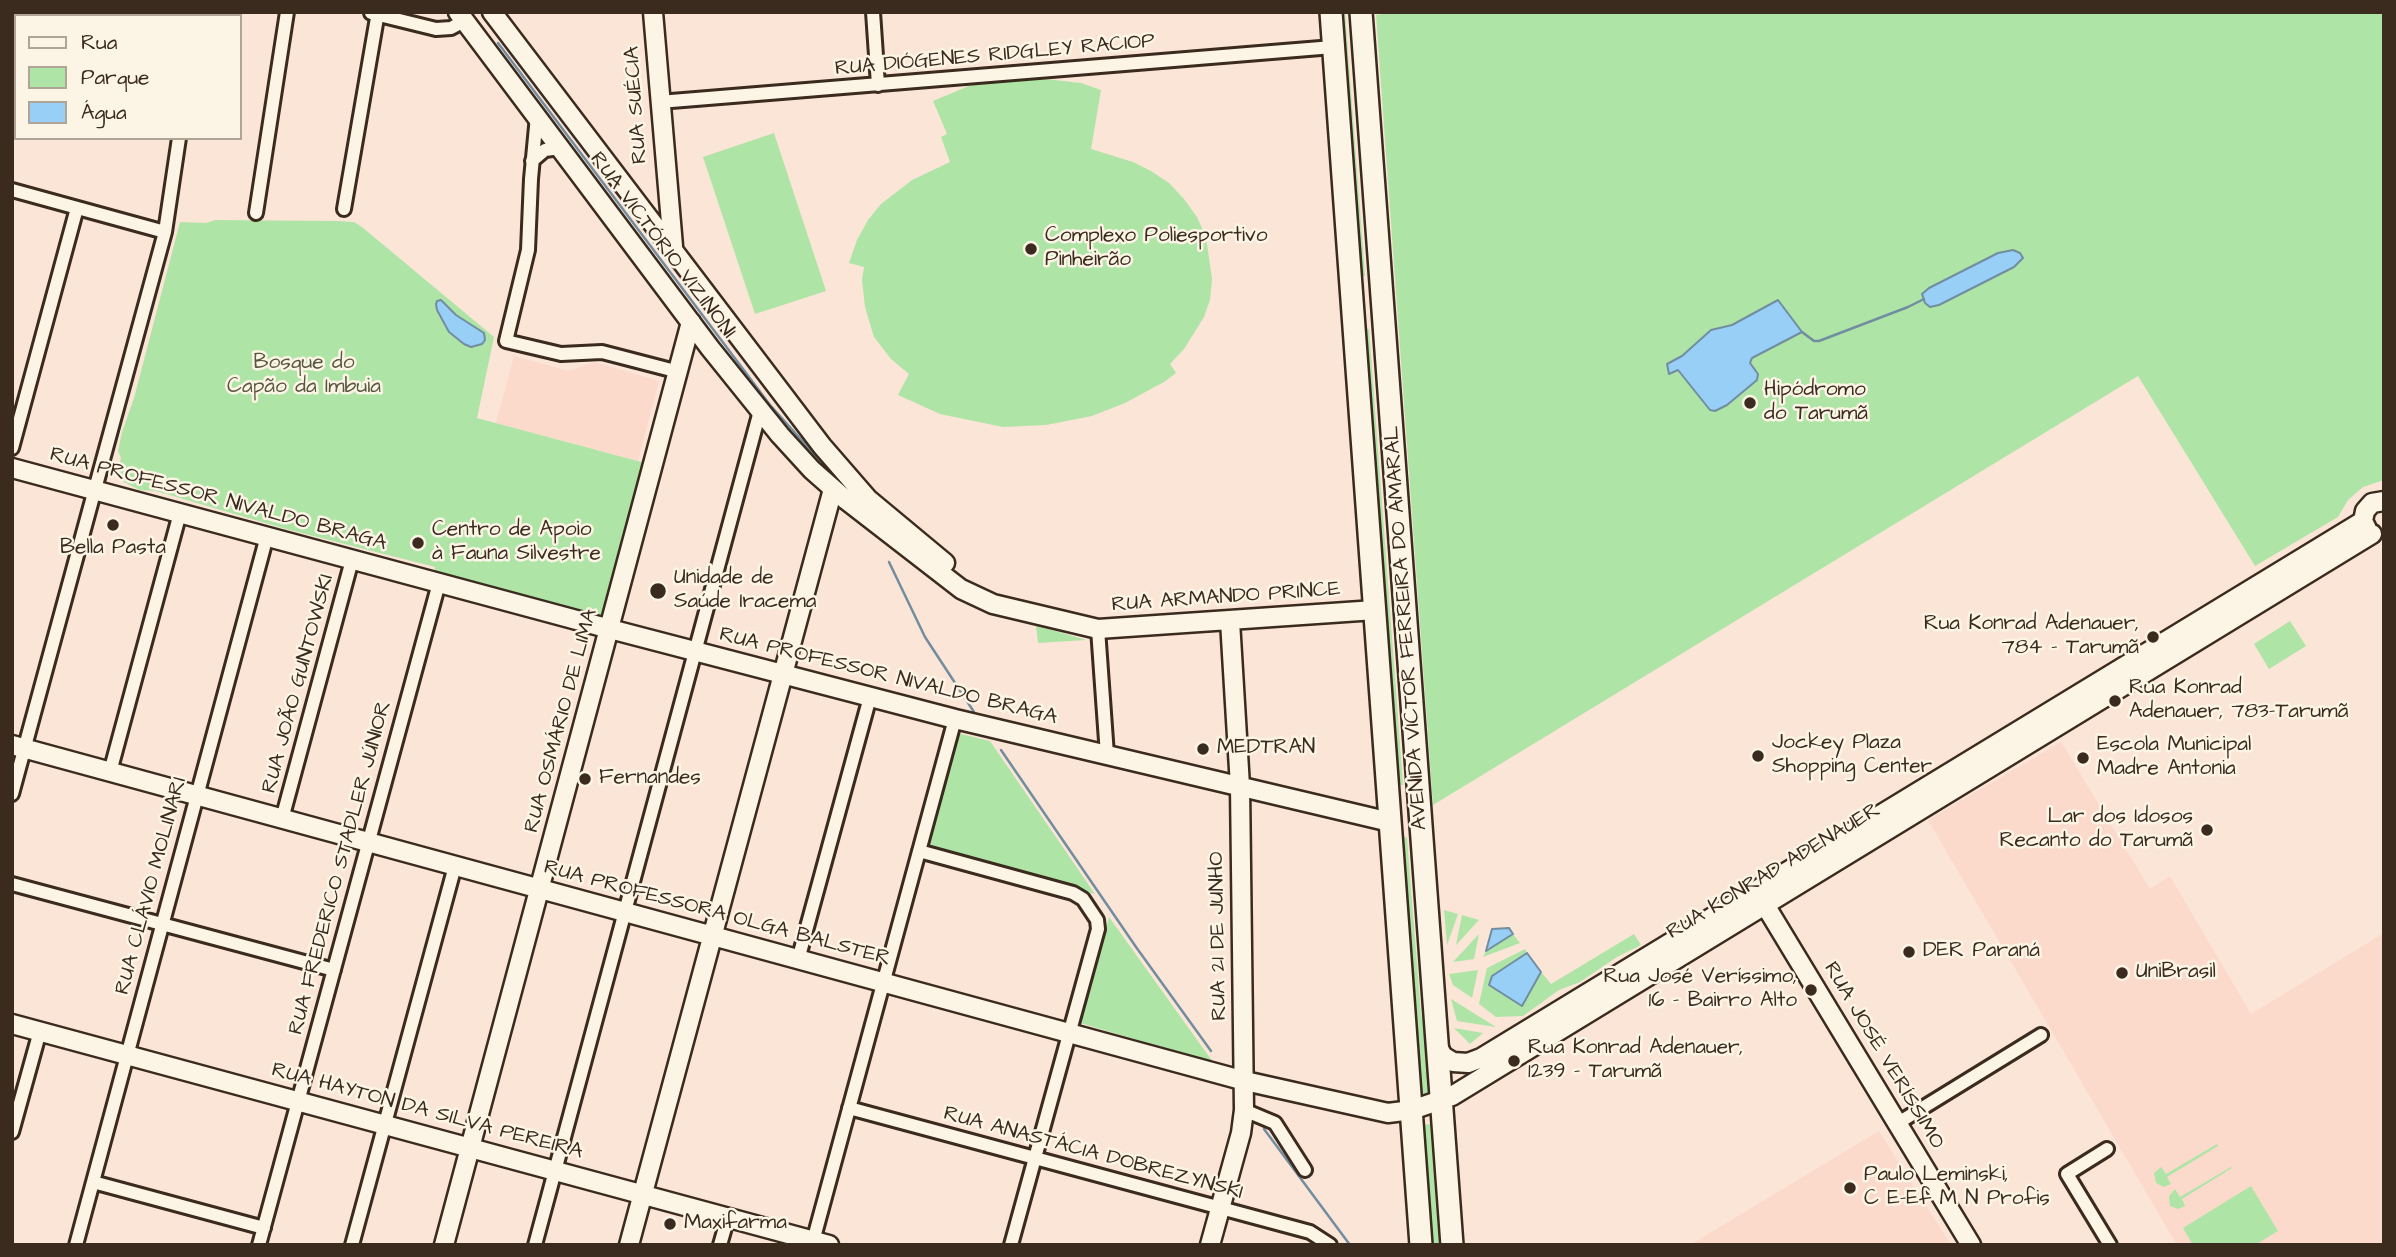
<!DOCTYPE html>
<meta charset="utf-8">
<style>
body{margin:0}
#map{position:relative;width:2396px;height:1257px;overflow:hidden;background:#fbe5d6;font-family:"Architects Daughter",sans-serif}
canvas{display:block}
.frame{position:absolute;inset:0;border:14px solid #3b2a1e;pointer-events:none}
.legend{position:absolute;left:14px;top:14px;width:228px;height:126px;box-sizing:border-box;background:#fcf5e5;border:2px solid #afa495;margin:0;padding:9px 12px;list-style:none;font-size:21px;color:#3b2a1e}
.legend li{display:flex;align-items:center;gap:14px;height:35px}
.legend b{width:35px;border:2px solid #afa495}
</style>
<div id="map">
<canvas width="2396" height="1257"></canvas>
<div class="frame"></div>
<ul class="legend">
<li><b style="height:9px;background:#fcf5e5"></b>Rua</li>
<li><b style="height:19px;background:#afe4a7"></b>Parque</li>
<li><b style="height:19px;background:#97cff7"></b>Água</li>
</ul>
</div>
<script>
const g = document.querySelector('canvas').getContext('2d');
g.lineJoin = 'round';
function paint(path, color) { g.fillStyle = color; g.fill(path, 'evenodd'); }
const shape = rows => new Path2D(rows.map(r => 'M' + r).join(''));
function stroke(path, color, width, dash) { g.strokeStyle = color; g.lineWidth = width; g.lineCap = dash ? 'butt' : 'round'; g.setLineDash(dash || []); g.stroke(path); }
function drawText(font, color, halo, rows, align = 'center') {
  g.font = font + ' "Architects Daughter",sans-serif'; g.lineWidth = 5; g.setLineDash([]); g.textBaseline = 'middle'; g.strokeStyle = halo; g.fillStyle = color; for (const [text, x, y, turn = 0] of rows) {
    g.save(); g.translate(x, y); g.rotate((+turn || 0) * Math.PI / 180); g.textAlign = isNaN(turn) ? turn : align; if (halo) g.strokeText(text, 0, 0); g.fillText(text, 0, 0); g.restore();
  }
}
paint(shape([
 [514,356,568,371,595,362,659,381,638,461,496,423],
 [2061,742,2150,889,2170,876,2251,1014,2384,933,2384,1245,2177,1245,1928,820],
 [1879,1131,1951,1245,1690,1245]
]), '#fbdacc');
paint(shape([
 [1336,12,1345,12,1365,276,1357,277],
 [1397,12,2384,12,2384,480,2363,487,2348,500,2338,517,2255,566,2138,376,1433,805,1376,15],
 [1027,77,1081,83,1101,90,1091,149,1133,162,1151,171,1169,183,1184,199,1197,217,1206,237,1212,279,1210,300,1204,317,1184,349,1170,364,1176,373,1164,382,1125,403,1092,416,1046,425,1003,427,940,414,898,395,909,374,891,359,874,337,865,307,862,280,864,267,849,263,857,240,868,220,881,204,912,180,950,162,941,137,947,134,933,101,971,85,989,81],
 [774,133,826,291,755,314,703,157],
 [215,220,337,221,354,222,362,227,494,337,477,418,645,463,606,604,609,609,606,617,601,619,434,574,435,567,286,529,156,491,140,490,118,479,116,475,121,458,118,451,122,432,134,398,180,222,206,223],
 [1358,329,1369,329,1403,785,1393,786],
 [2290,621,2306,646,2269,669,2254,644],
 [1036,625,1086,640,1038,643],
 [957,733,990,741,1095,894,927,847],
 [1397,833,1407,838,1421,1014,1430,1053,1432,1094,1417,1096],
 [1444,910,1458,914,1447,945],
 [1462,915,1479,920,1456,945],
 [1109,917,1213,1062,1080,1023],
 [1479,934,1474,959,1453,962],
 [1513,934,1520,943,1483,957,1486,951],
 [1634,934,1641,945,1617,957,1580,982,1559,990,1523,1016,1496,1017,1479,1004,1487,968,1525,949,1527,953,1492,976,1489,985,1522,1006,1541,972,1551,984],
 [1478,970,1472,998,1453,985,1449,974],
 [1451,999,1496,1027,1457,1021],
 [1454,1028,1483,1033,1470,1044],
 [1430,1124,1439,1245,1428,1245,1419,1126],
 [2217,1144,2218,1146,2167,1177,2171,1184,2164,1187,2156,1183,2154,1173,2161,1167,2166,1174],
 [2231,1167,2232,1168,2182,1199,2185,1206,2178,1209,2170,1206,2169,1196,2175,1189,2180,1197],
 [2251,1186,2278,1231,2255,1245,2193,1245,2183,1228]
]), '#afe4a7');
const water = shape([
 [2013,250,2020,253,2023,258,2014,267,1939,305,1930,307,1925,303,1922,294,1929,288,1998,253,2013,250],
 [441,300,456,315,484,333,485,340,482,344,471,347,464,344,449,332,437,310,436,304,437,301,441,300],
 [1778,300,1802,332,1752,358,1750,363,1758,374,1757,380,1727,405,1715,411,1710,410,1678,370,1669,374,1667,364,1682,356,1711,330,1732,325,1778,300],
 [1509,928,1513,934,1486,951,1492,929,1509,928],
 [1527,953,1541,972,1522,1006,1489,985,1492,976,1527,953]
]);
paint(water, '#97cff7');
stroke(water, '#728da0', 2);
stroke(shape([
 [498,43,770,405,824,465],
 [1802,332,1814,341,1819,341,1908,307,1924,299],
 [889,562,925,637,974,712],
 [1001,750,1136,947,1211,1051],
 [1264,1129,1350,1245]
]), '#728da0', 2.5);
const street = shape([
 [873,12,878,85],
 [371,13,436,29,451,28,464,21],
 [198,16,198,12],
 [659,102,1333,47],
 [537,116,531,179,528,250,506,341,561,354,602,352,679,372],
 [532,161,545,150,560,148],
 [12,190,165,232],
 [344,209,378,12],
 [256,213,287,12],
 [12,448,77,208],
 [1098,629,1107,755],
 [110,772,180,513],
 [12,794,165,232,179,138],
 [282,819,352,560],
 [919,851,1073,893,1083,899,1097,920,1098,929,1011,1245],
 [12,884,334,970],
 [798,960,870,697],
 [849,1108,1310,1232,1330,1245],
 [1244,1110,1275,1123,1305,1170],
 [1898,1123,2041,1035],
 [12,1132,40,1031],
 [2107,1149,2067,1174,2110,1245],
 [93,1182,264,1228],
 [76,1245,267,536],
 [259,1245,439,583],
 [352,1245,455,866],
 [535,1245,760,411],
 [720,1245,728,1217],
 [812,1245,955,719]
]);
const secondary = shape([
 [458,12,710,348,780,435,812,470,846,500,961,589,993,604,1098,629,1375,610],
 [492,12,822,446,868,499,945,563],
 [653,12,673,246],
 [12,49,16,26],
 [12,468,610,629,955,719,1390,822],
 [2367,529,2363,521,2365,511,2372,503,2384,501],
 [12,745,1245,1081,1388,1113,1412,1110,1452,1096,2372,534],
 [1759,895,1971,1245],
 [12,1024,829,1245],
 [1437,1045,1443,1056,1453,1062,1468,1063,1481,1058,2363,521],
 [444,1245,691,322],
 [629,1245,833,489],
 [1210,1245,1241,1133,1244,1110,1240,786,1230,621]
]);
const highway = shape([
 [1331,12,1421,1245],
 [1361,12,1452,1245]
]);
stroke(street, '#3b2a1e', 18);
stroke(secondary, '#3b2a1e', 23);
stroke(highway, '#3b2a1e', 26);
stroke(street, '#fcf5e5', 12);
stroke(secondary, '#fcf5e5', 18);
stroke(highway, '#fcf5e5', 21);
for (const [x, y, r, color] of [
 [1031,249,7,"#3b2a1e"],
 [1750,403,7,"#3b2a1e"],
 [113,525,7,"#3b2a1e"],
 [418,543,7,"#3b2a1e"],
 [658,591,9,"#3b2a1e"],
 [2153,637,7,"#3b2a1e"],
 [2115,701,7,"#3b2a1e"],
 [1203,749,7,"#3b2a1e"],
 [1758,756,7,"#3b2a1e"],
 [2083,758,7,"#3b2a1e"],
 [585,779,7,"#3b2a1e"],
 [2207,830,7,"#3b2a1e"],
 [1909,952,7,"#3b2a1e"],
 [2122,973,7,"#3b2a1e"],
 [1811,990,7,"#3b2a1e"],
 [1514,1061,7,"#3b2a1e"],
 [1850,1188,7,"#3b2a1e"],
 [670,1224,7,"#3b2a1e"]
]) { const dot = new Path2D(); dot.arc(x, y, r, 0, 2 * Math.PI); g.fillStyle = color; g.fill(dot); stroke(dot, '#fcf5e5', 2.5); }
drawText('21px', '#3b2a1e', '#fcf5e5', [
 ["RUA DIÓGENES RIDGLEY RACIOP",995,56,-5],
 ["RUA SUÉCIA",637,105,-94],
 ["RUA VICTÓRIO VIZINONI",662,246,53],
 ["RUA PROFESSOR NIVALDO BRAGA",218,500,15],
 ["RUA ARMANDO PRINCE",1226,598,-4],
 ["AVENIDA VICTOR FERREIRA DO AMARAL",1407,628,-94],
 ["RUA PROFESSOR NIVALDO BRAGA",888,677,14],
 ["RUA JOÃO GUNTOWSKI",299,684,-75],
 ["RUA OSMÁRIO DE LIMA",562,721,-75],
 ["RUA FREDERICO STADLER JÚNIOR",341,868,-75],
 ["RUA KONRAD ADENAUER",1774,872,-31],
 ["RUA CLÁVIO MOLINARI",152,886,-75],
 ["RUA PROFESSORA OLGA BALSTER",717,914,15],
 ["RUA 21 DE JUNHO",1219,936,-91],
 ["RUA JOSÉ VERÍSSIMO",1883,1056,59],
 ["RUA HAYTON DA SILVA PEREIRA",427,1112,15],
 ["RUA ANASTÁCIA DOBREZYNSKI",1093,1154,15]
]);
drawText('21px', '#3b2a1e', '#fcf5e5', [
 ["Complexo Poliesportivo",1045,237],
 ["Pinheirão",1045,261],
 ["Hipódromo",1764,391],
 ["do Tarumã",1764,415],
 ["Centro de Apoio",432,531],
 ["à Fauna Silvestre",432,555],
 ["Bella Pasta",113,549,"center"],
 ["Unidade de",674,579],
 ["Saúde Iracema",674,603],
 ["Rua Konrad Adenauer,",2139,625,"right"],
 ["784 - Tarumã",2139,649,"right"],
 ["Rua Konrad",2129,689],
 ["Adenauer, 783-Tarumã",2129,713],
 ["Jockey Plaza",1772,744],
 ["Shopping Center",1772,768],
 ["Escola Municipal",2097,746],
 ["Madre Antonia",2097,770],
 ["MEDTRAN",1217,749],
 ["Fernandes",599,779],
 ["Lar dos Idosos",2193,818,"right"],
 ["Recanto do Tarumã",2193,842,"right"],
 ["DER Paraná",1923,952],
 ["UniBrasil",2136,973],
 ["Rua José Veríssimo,",1797,978,"right"],
 ["16 - Bairro Alto",1797,1002,"right"],
 ["Rua Konrad Adenauer,",1528,1049],
 ["1239 - Tarumã",1528,1073],
 ["Paulo Leminski,",1864,1176],
 ["C E-Ef M N Profis",1864,1200],
 ["Maxifarma",684,1224]
], 'left');
drawText('21px', '#585840', '#fcf5e5', [
 ["Bosque do",304,364],
 ["Capão da Imbuia",304,388]
]);
</script>
